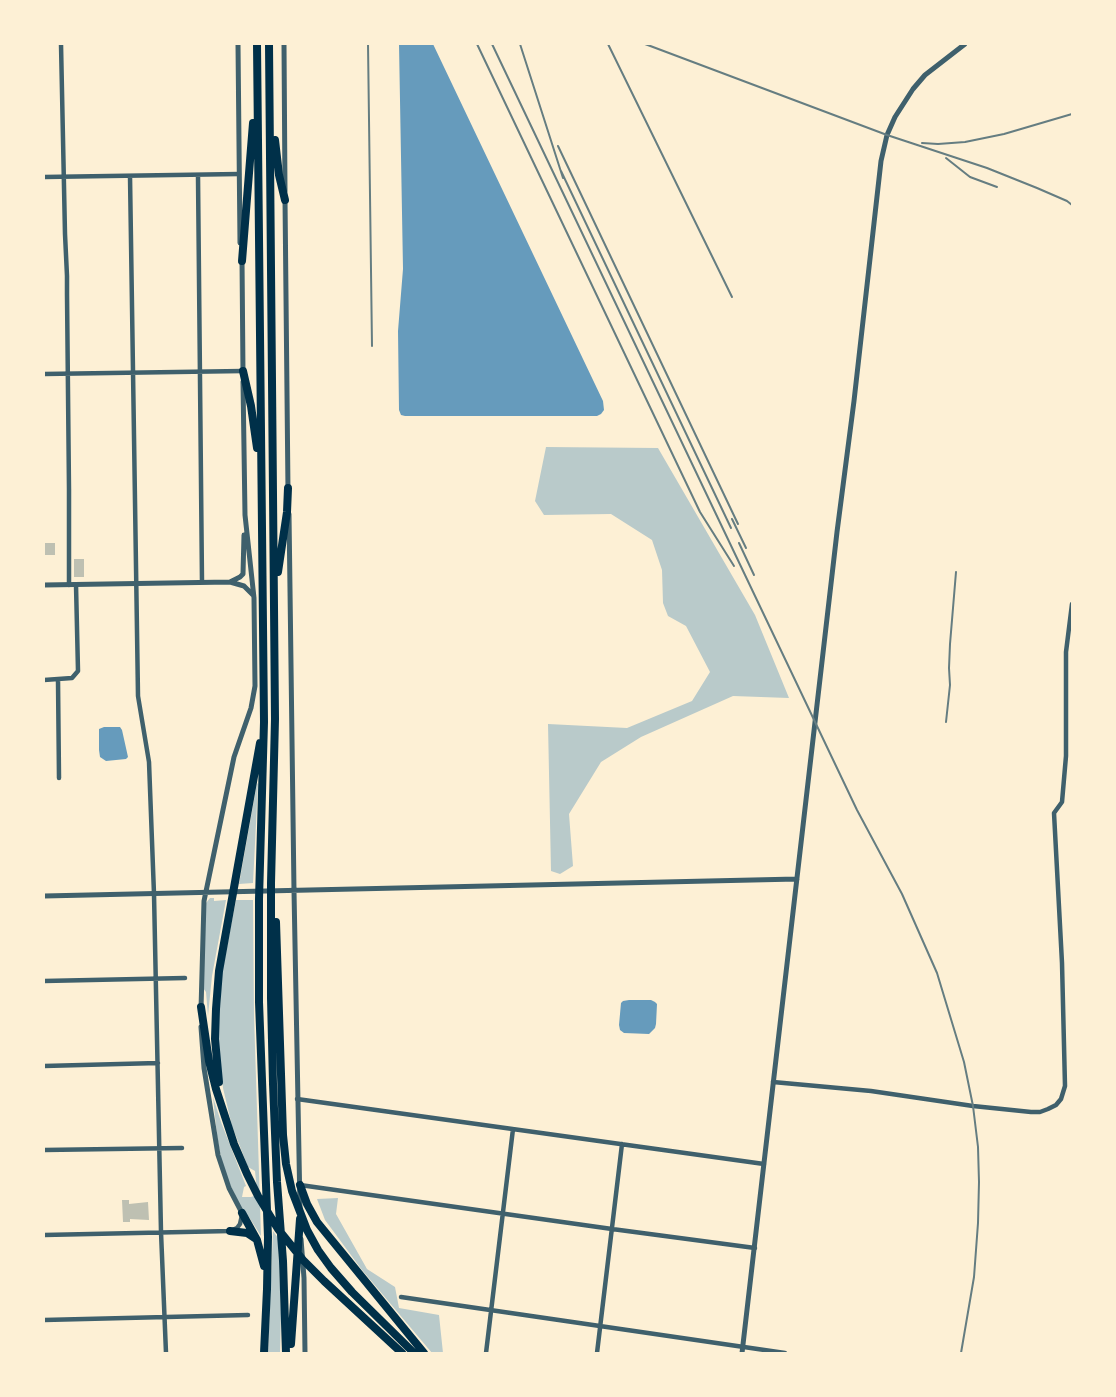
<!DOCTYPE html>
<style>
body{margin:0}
#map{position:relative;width:1116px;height:1397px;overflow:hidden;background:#fdf0d5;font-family:Karla,sans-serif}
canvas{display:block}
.frame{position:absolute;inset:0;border:45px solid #fdf0d5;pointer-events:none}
</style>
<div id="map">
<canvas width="1116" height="1397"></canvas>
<div class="frame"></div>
</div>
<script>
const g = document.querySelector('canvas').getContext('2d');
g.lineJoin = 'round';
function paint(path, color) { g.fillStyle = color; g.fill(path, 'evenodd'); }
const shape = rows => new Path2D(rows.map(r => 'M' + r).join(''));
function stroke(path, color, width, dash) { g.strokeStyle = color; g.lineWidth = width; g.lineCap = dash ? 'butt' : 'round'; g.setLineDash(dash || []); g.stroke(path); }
paint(shape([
 [546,447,658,448,755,615,789,698,733,696,641,737,601,762,569,814,573,866,560,874,551,871,548,724,627,728,692,701,710,672,686,626,668,616,663,603,662,570,652,540,611,514,544,515,535,501],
 [257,783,258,784,253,883,239,884],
 [210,898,214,898,214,901,226,900,212,976,208,1016,206,992,203,988,206,903],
 [236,900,253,900,254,1015,261,1236,249,1217,245,1214,239,1204,223,1169,217,1136,213,1097,221,1122,246,1186,244,1187,242,1197,251,1197,254,1196,257,1191,255,1171,248,1167,232,1126,223,1088,218,1040,222,973],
 [338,1198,336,1214,367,1269,395,1287,399,1308,439,1315,443,1353,432,1353,362,1270,325,1220,317,1199],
 [273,1231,278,1238,281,1313,280,1353,268,1353]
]), '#b9caca');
paint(shape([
 [399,44,433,44,603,401,604,410,601,414,597,416,405,416,401,415,399,410,398,331,403,269],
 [104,727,120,727,122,730,128,757,126,759,106,761,100,757,99,750,99,729],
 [629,1000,651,1000,655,1002,657,1004,656,1024,655,1028,649,1034,624,1033,620,1030,619,1025,621,1003,623,1001]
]), '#669bbc');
paint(shape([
 [44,543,55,543,55,555,44,555],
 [74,559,84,559,84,577,74,577],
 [122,1200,129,1200,129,1204,148,1202,149,1220,130,1219,130,1222,123,1222]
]), '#bec0b2');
stroke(shape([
 [61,44,65,234,67,276,67,294,69,489,69,585],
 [130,176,138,696,149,762,154,894,161,1232,166,1353],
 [198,176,202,582],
 [44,177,239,174],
 [44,374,243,371],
 [44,680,72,678,78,671,76,585],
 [58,680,59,778],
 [44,981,185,978],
 [44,1066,158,1063],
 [773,1082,871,1091,973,1106,1031,1112,1040,1112,1048,1109,1056,1105,1061,1099,1065,1086,1062,963,1054,813,1062,802,1066,756,1066,652,1072,604],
 [297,1099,764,1164],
 [44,1150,182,1148],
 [300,1185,612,1229,755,1248],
 [44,1235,230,1231,237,1228,240,1224,242,1215],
 [401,1297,785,1353],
 [44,1320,248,1315],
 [486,1353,513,1129],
 [597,1353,622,1144]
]), '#3f606c', 4.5);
stroke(shape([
 [238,44,240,243],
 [284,44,285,191],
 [285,199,288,491],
 [242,259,243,373],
 [289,514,294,891,300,1208],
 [230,582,240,577,243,574,244,535],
 [44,585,230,582,244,586,253,595],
 [44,896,797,879],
 [201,1009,204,901,234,757,251,708,255,686,254,598,245,515,243,382],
 [201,1027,204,1068,218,1155,229,1188,242,1213],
 [301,1239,304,1278,305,1353],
 [742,1353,837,532,854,401,881,161,887,135,895,117,913,89,925,75,965,44]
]), '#3f606c', 5);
stroke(shape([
 [257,44,264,722,259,899,259,1002,268,1237,267,1289,264,1353],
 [269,44,275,719,271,883,271,998,273,1084,277,1182,283,1261,286,1353],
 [275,140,279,175,285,200],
 [242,261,253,123],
 [243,371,251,406,257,448],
 [278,572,287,512,288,488],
 [276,922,283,1135,286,1164,292,1191,307,1230,318,1250,331,1268,352,1292,414,1353],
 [201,1007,209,1061,216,1089,234,1144,247,1174,258,1196,278,1229,303,1260,324,1281,402,1353],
 [219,1082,215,1039,216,1009,219,971,260,743],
 [300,1185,307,1204,317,1222,424,1353],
 [242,1213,257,1240,264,1266],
 [230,1231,247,1233,256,1239],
 [291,1344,300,1219]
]), '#003049', 8);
stroke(shape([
 [368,44,372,346],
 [477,44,700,512,734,566],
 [492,44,857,810,902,894,937,973,964,1062,973,1106,978,1147,979,1182,978,1223,974,1277,961,1353],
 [520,44,563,178],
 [608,44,732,297],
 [645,44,887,135,987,168,1037,188,1067,201,1072,205],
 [922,143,938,144,965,142,1004,134,1072,114],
 [558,146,738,524],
 [946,158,970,177,997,187],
 [561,171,731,528],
 [732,519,746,548],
 [739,543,754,575],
 [946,722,950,685,949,668,950,644,956,572]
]), '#657d81', 2);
</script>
